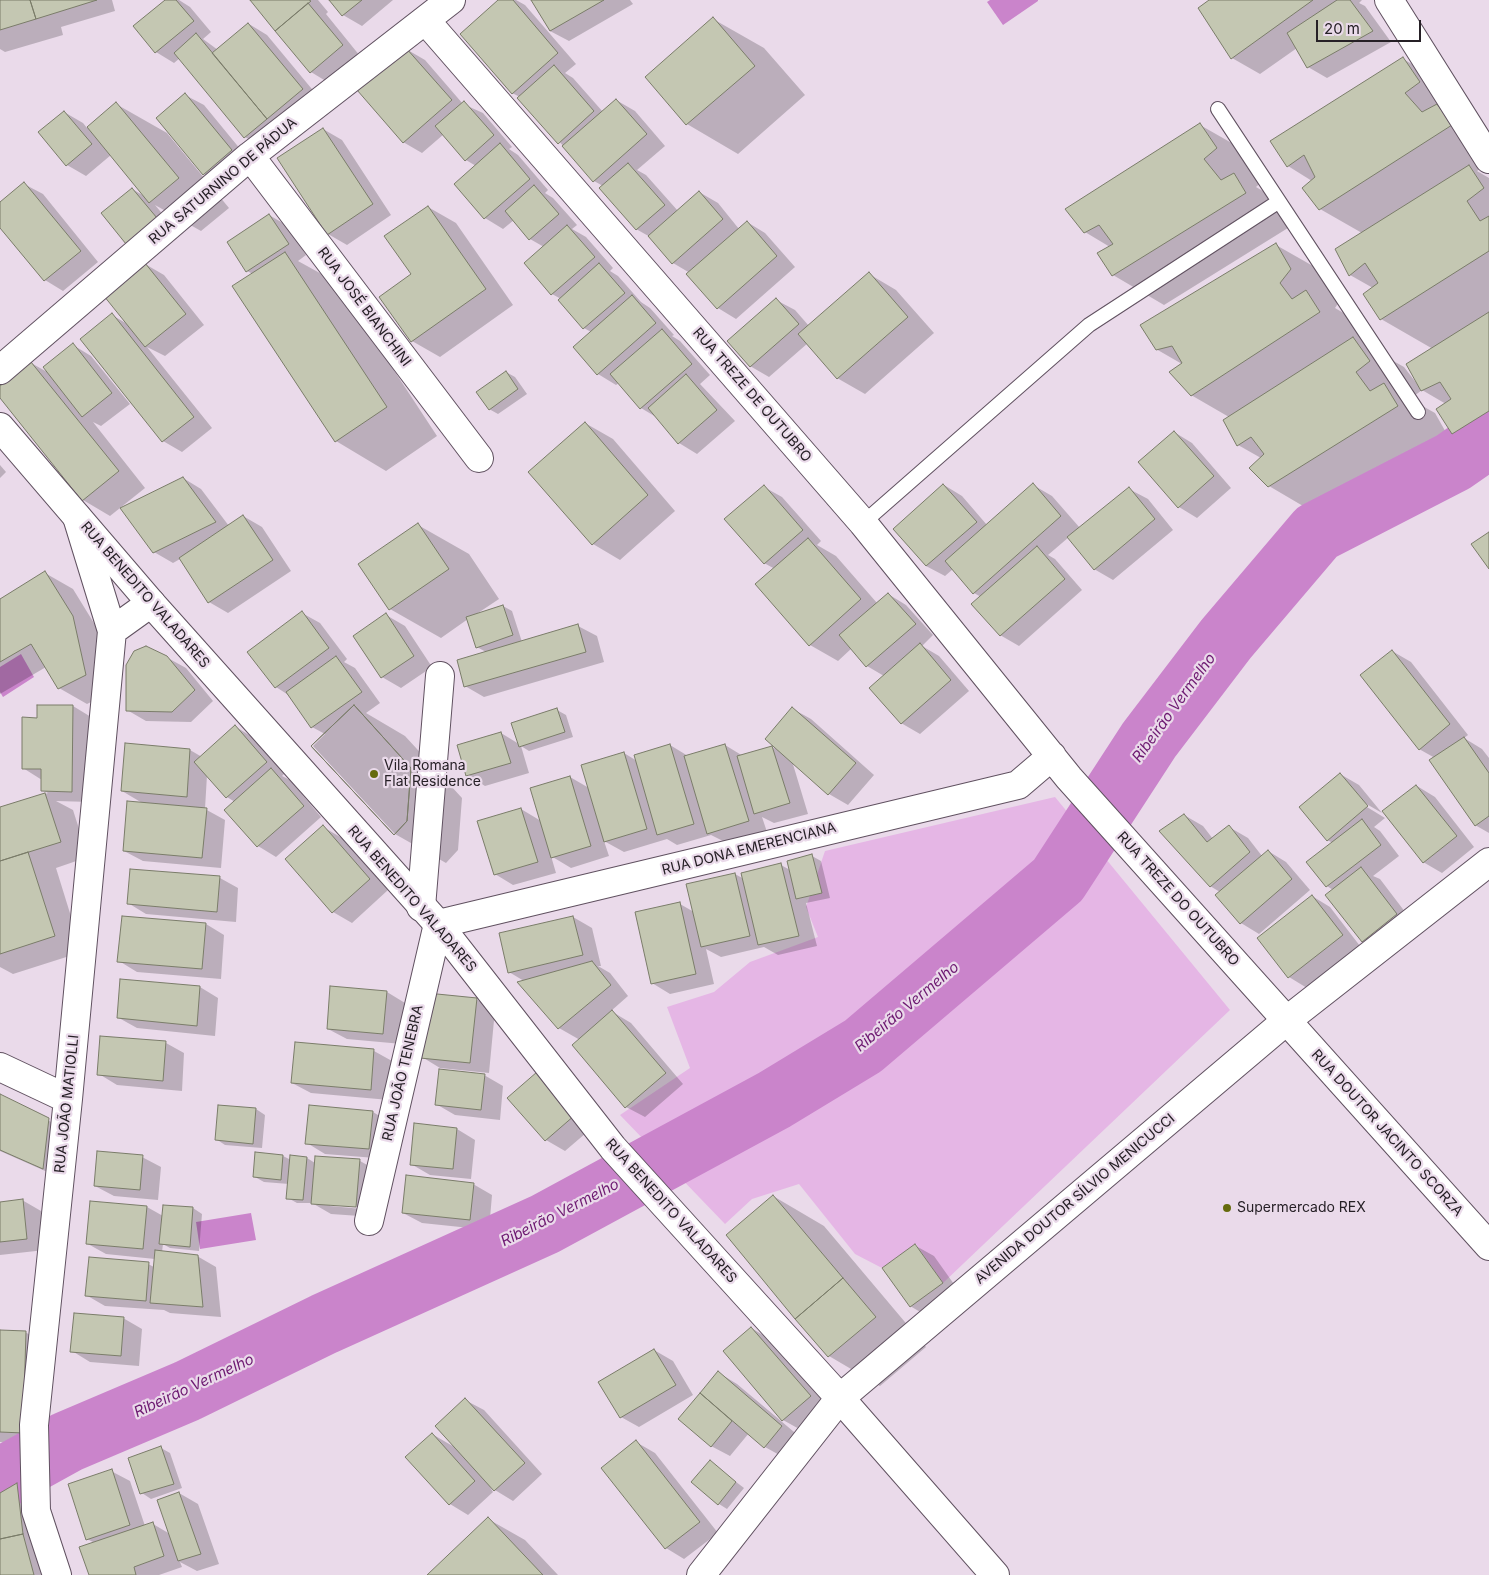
<!DOCTYPE html>
<meta charset="utf-8">
<style>
body{margin:0}
#map{position:relative;width:1489px;height:1575px;overflow:hidden;background:#eadaea;font-family:Inter,sans-serif}
canvas{display:block}
.scale{position:absolute;left:1316px;top:20px;width:105px;height:22px;box-sizing:border-box;border:2px solid #262026;border-top:0;padding-left:6px;font-size:15px;line-height:18px;white-space:nowrap;color:#262026;-webkit-text-stroke:4px #eadaea;paint-order:stroke}
</style>
<div id="map">
<canvas width="1489" height="1575"></canvas>
<div class="scale">20 m</div>
</div>
<script>
const g = document.querySelector('canvas').getContext('2d');
g.lineJoin = 'round';
function paint(path, color) { g.fillStyle = color; g.fill(path, 'evenodd'); }
const shape = rows => new Path2D(rows.map(r => 'M' + r).join(''));
function stroke(path, color, width, dash) { g.strokeStyle = color; g.lineWidth = width; g.lineCap = dash ? 'butt' : 'round'; g.setLineDash(dash || []); g.stroke(path); }
function drawText(font, color, halo, rows, align = 'center') {
  g.font = font + ' Inter,sans-serif'; g.lineWidth = 4.5; g.setLineDash([]); g.textBaseline = 'middle'; g.strokeStyle = halo; g.fillStyle = color; for (const [text, x, y, turn = 0] of rows) {
    g.save(); g.translate(x, y); g.rotate((+turn || 0) * Math.PI / 180); g.textAlign = isNaN(turn) ? turn : align; if (halo) g.strokeText(text, 0, 0); g.fillText(text, 0, 0); g.restore();
  }
}
paint(shape([
 [1055,797,1230,1010,943,1283,916,1244,882,1268,855,1254,799,1184,752,1199,725,1224,620,1115,690,1068,667,1007,714,992,750,962,818,937,806,907,825,851]
]), '#e5b6e5');
paint(shape([
 [990,0,1038,0,1038,1,1003,25,987,2],
 [21,654,34,677,3,697,0,692,0,667],
 [251,1213,256,1240,200,1249,196,1222]
]), '#ca84cb');
paint(shape([
 [0,0,112,0,115,11,61,27,63,35,5,52,0,49],
 [167,0,179,0,190,7,211,32,203,39,218,50,249,24,267,35,321,100,264,148,245,137,180,58,174,63,156,52],
 [252,0,318,0,328,12,326,14,360,56,329,83,311,72],
 [330,0,393,0,362,26,343,15],
 [500,0,516,0,525,5,576,64,565,73,573,78,603,112,616,100,635,111,665,146,637,170,646,175,678,211,699,192,718,203,739,229,747,222,765,233,795,267,736,319,718,308,690,273,673,263,652,238,636,229,603,186,594,181,520,97,512,93],
 [533,0,630,0,633,4,569,41,550,31],
 [1212,0,1362,0,1359,3,1365,6,1391,42,1327,78,1308,67,1297,48,1260,74,1232,58,1199,8],
 [713,19,764,48,805,95,738,154,687,124,647,77],
 [406,49,425,60,463,104,483,113,512,147,509,149,518,155,548,190,545,193,553,198,577,225,572,229,586,237,613,268,610,271,618,276,641,302,650,308,674,335,672,336,680,341,710,375,700,384,735,421,697,454,679,443,656,417,641,408,619,383,616,385,598,374,574,347,591,332,584,328,561,299,552,294,526,263,544,247,530,239,514,220,503,229,485,218,476,166,466,160,444,134,422,153,403,142],
 [1403,59,1454,88,1489,163,1477,171,1489,178,1489,454,1453,433,1446,404,1422,390,1410,399,1435,413,1448,436,1320,516,1269,486,1261,458,1238,445,1224,420,1229,417,1191,395,1182,364,1156,349,1276,245,1327,274,1341,299,1335,308,1357,321,1371,342,1365,345,1404,367,1421,389,1433,349,1381,319,1373,288,1350,275,1362,233,1320,209,1312,181,1288,166],
 [185,95,204,105,250,161,223,185,204,174],
 [116,104,167,133,229,208,201,231,155,205,175,229,145,253,127,243,132,189,146,197,111,155,86,176,67,165,40,132,64,112,83,123,87,128],
 [1200,125,1251,154,1267,177,1256,187,1285,204,1296,223,1164,305,1113,275,1110,247,1085,232],
 [323,129,342,140,391,215,347,245,328,234],
 [24,184,43,194,98,262,63,291,45,280,0,226,0,204],
 [428,207,456,223,513,305,440,357,412,341,413,274],
 [269,215,288,226,306,255,298,261,336,282,437,436,386,471,336,441,253,274,247,271],
 [145,264,164,275,204,325,165,356,147,347,212,428,182,452,163,441,112,315,129,325],
 [869,274,896,290,934,333,865,394,837,378,808,343,769,377,750,366,776,300,795,310,809,326],
 [73,345,91,356,130,404,101,426,93,422,145,488,110,516,83,500,0,396,0,388,31,363,49,373],
 [506,372,515,377,527,394,498,414,489,409],
 [585,423,613,439,675,511,620,560,593,544],
 [1174,432,1192,443,1231,488,1197,518,1179,507],
 [0,465,6,472,0,478],
 [183,478,201,489,229,526,243,516,262,527,291,571,228,613,209,602,180,559,173,563,154,552],
 [944,485,962,496,987,525,1033,485,1052,496,1080,528,1129,489,1148,499,1173,530,1113,580,1094,569,1069,537,1048,555,1055,559,1082,590,1019,646,1000,635,981,597,974,593,953,569,945,576,926,566],
 [764,487,782,497,821,541,817,545,836,556,877,603,888,594,906,605,933,635,922,646,939,656,969,691,920,734,901,723,884,676,867,666,852,648,838,661,810,645,775,569,764,563],
 [418,525,469,554,499,599,475,615,503,606,512,611,522,642,578,626,597,636,604,662,484,697,465,686,486,652,477,647,468,619,441,638,390,609],
 [45,573,73,589,100,633,113,691,87,704,59,688,46,667,0,694,0,600],
 [302,613,320,623,347,659,344,662,355,668,380,703,366,713,405,736,462,798,458,850,446,863,395,834,313,746,325,734,312,727,290,696,276,687,249,652],
 [386,615,405,626,432,667,401,688,382,677],
 [1392,651,1411,662,1468,735,1464,738,1482,749,1489,758,1489,833,1475,825,1435,758,1419,749],
 [166,657,186,668,213,701,191,722,146,721,127,710],
 [73,706,91,717,91,802,56,801,73,810,88,857,56,868,82,952,13,974,0,967,0,809,48,793,42,790,42,780,23,768,38,719],
 [793,709,811,719,874,775,848,805,829,794,792,761,808,814,774,823,762,817,767,832,727,843,711,835,677,845,667,839,624,852,604,841,609,856,571,868,551,856,556,873,513,885,495,874,521,809,541,821,570,777,589,788,624,753,637,761,670,745,688,756,725,745,743,756,772,747,778,750],
 [557,710,566,715,573,737,529,751,521,746,529,773,485,786,467,775,501,733,519,744],
 [236,727,254,738,285,773,282,776,290,780,321,817,276,857,258,846,235,802,227,797,207,775,205,809,225,820,221,868,143,861,124,851,144,804,122,791,126,744,190,750,202,757],
 [1340,774,1359,785,1382,813,1363,802,1362,804,1385,818,1374,827,1380,831,1399,856,1373,876,1380,879,1415,925,1381,952,1363,941,1333,890,1327,886,1333,843,1327,840],
 [1417,786,1435,797,1474,847,1442,873,1423,862],
 [1184,815,1203,826,1213,839,1229,827,1248,838,1262,856,1268,851,1286,862,1310,890,1259,934,1241,923,1220,892,1210,886],
 [323,827,342,838,388,890,352,923,333,912],
 [812,856,821,861,830,898,806,903,817,946,778,955,764,947,721,957,706,949,714,984,670,994,652,983,680,904,694,912,735,874,744,879,781,865,790,870],
 [131,870,220,878,238,888,236,922,146,914,128,903],
 [1312,896,1330,907,1360,946,1307,988,1289,977],
 [573,917,592,928,601,966,598,966,610,973,628,996,611,1011,631,1023,683,1084,645,1117,626,1107,580,1040,559,1028,524,981,509,972],
 [206,924,224,935,221,979,137,972,119,961],
 [200,987,218,998,215,1036,137,1028,119,1018],
 [387,992,405,1003,402,1044,347,1039,328,1029],
 [476,999,495,1010,489,1073,440,1068,422,1057],
 [166,1043,184,1053,182,1091,117,1085,99,1074],
 [374,1051,392,1061,389,1100,311,1093,292,1083],
 [537,1073,593,1127,565,1151,546,1140],
 [484,1075,503,1086,500,1120,455,1115,436,1104],
 [0,1096,67,1130,61,1178,0,1151],
 [219,1106,256,1109,265,1115,262,1148,225,1145,216,1139],
 [373,1112,391,1123,388,1159,325,1154,307,1143],
 [457,1129,475,1140,471,1179,430,1175,411,1164],
 [283,1156,291,1160,307,1158,315,1163,360,1161,378,1171,374,1217,331,1214,312,1203,297,1203,288,1198,289,1184,264,1182,255,1177],
 [330,1204,362,1206,362,1209,330,1206],
 [142,1157,161,1167,158,1200,114,1196,95,1186],
 [473,1184,492,1195,489,1230,422,1223,403,1213],
 [773,1196,824,1226,926,1347,880,1386,829,1356,727,1236],
 [22,1200,41,1211,45,1250,0,1255,0,1203],
 [164,1206,193,1208,202,1214,199,1251,170,1248,163,1244,162,1252,197,1256,216,1267,221,1317,170,1313,164,1310,105,1306,86,1295,148,1264,154,1267,155,1259,106,1254,88,1244,147,1207,163,1216],
 [916,1246,934,1256,961,1294,929,1317,910,1306],
 [123,1318,142,1329,139,1366,90,1362,72,1351],
 [751,1328,770,1339,829,1407,801,1430,783,1420],
 [0,1331,25,1332,44,1343,42,1443,0,1442],
 [654,1350,673,1361,693,1395,639,1427,621,1417],
 [719,1373,737,1384,800,1437,783,1457,765,1447,749,1433,730,1456,711,1446,680,1419],
 [465,1400,484,1410,542,1474,513,1501,490,1487,493,1492,468,1515,450,1504,432,1434,456,1448],
 [636,1442,655,1453,718,1533,684,1559,666,1548],
 [161,1448,170,1453,182,1488,151,1499,142,1493],
 [710,1462,744,1488,727,1509,719,1504],
 [111,1471,130,1481,145,1526,153,1524,170,1534,179,1493,198,1504,219,1564,197,1571,180,1562,182,1567,159,1575,90,1575,95,1543,87,1539],
 [17,1484,35,1495,49,1575,0,1575,0,1495],
 [488,1519,525,1540,558,1575,429,1575]
]), '#0003');
stroke(shape([
 [0,1479,67,1442,187,1391,324,1324,545,1224,774,1100,863,1046,1058,880,1149,740,1226,639,1317,532,1453,462,1489,437]
]), '#ca84cb', 62);
const building = shape([
 [0,0,30,0,36,19,0,30,0,0],
 [30,0,97,0,36,19,30,0],
 [165,0,176,0,194,21,155,53,133,26,165,0],
 [250,0,309,0,311,1,275,31,250,0],
 [329,0,362,0,342,16,329,0],
 [498,0,513,0,558,53,512,94,460,34,498,0],
 [531,0,604,0,550,31,531,0],
 [1209,0,1313,0,1231,59,1198,8,1209,0],
 [1337,0,1350,0,1373,31,1307,68,1287,33,1337,0],
 [308,3,343,45,310,73,275,31,308,3],
 [713,17,755,66,686,125,645,77,713,17],
 [248,23,303,89,267,119,212,53,248,23],
 [196,33,267,119,244,138,174,53,196,33],
 [406,48,452,100,403,143,357,90,406,48],
 [1403,57,1420,82,1405,93,1422,112,1437,104,1452,125,1319,210,1302,188,1315,177,1304,155,1287,167,1270,141,1403,57],
 [554,65,594,111,558,144,517,98,554,65],
 [185,93,232,150,203,175,156,118,185,93],
 [616,99,647,134,593,182,562,146,616,99],
 [464,101,494,135,465,161,435,126,464,101],
 [116,102,179,178,149,203,87,127,116,102],
 [64,111,92,144,66,166,38,132,64,111],
 [1200,123,1217,148,1204,159,1221,180,1234,173,1246,193,1112,276,1097,253,1113,244,1099,225,1084,233,1065,209,1200,123],
 [323,128,373,204,327,235,277,158,323,128],
 [500,143,530,179,484,219,454,184,500,143],
 [628,163,665,205,636,230,599,188,628,163],
 [1469,165,1484,188,1467,201,1480,221,1489,216,1489,251,1380,320,1363,294,1378,283,1365,263,1349,276,1335,249,1469,165],
 [24,182,81,251,44,281,0,228,0,202,24,182],
 [534,185,559,214,529,240,505,211,534,185],
 [132,188,157,218,126,244,101,213,132,188],
 [699,191,723,219,672,264,648,236,699,191],
 [428,206,486,289,411,342,379,297,411,274,384,236,428,206],
 [269,214,289,244,246,272,227,242,269,214],
 [747,221,777,256,717,309,686,274,747,221],
 [567,225,595,257,551,295,524,263,567,225],
 [1276,243,1291,269,1280,283,1292,299,1306,290,1320,312,1191,396,1169,372,1182,363,1172,346,1156,350,1140,325,1276,243],
 [285,252,387,407,335,442,232,286,285,252],
 [145,263,186,314,145,347,104,296,145,263],
 [599,263,625,293,583,329,558,300,599,263],
 [869,272,908,317,837,379,798,334,869,272],
 [632,295,656,323,597,375,573,347,632,295],
 [776,298,799,324,750,367,727,341,776,298],
 [1489,312,1489,411,1452,434,1436,409,1451,399,1440,382,1421,391,1406,364,1489,312],
 [112,313,194,417,162,442,80,339,112,313],
 [662,329,692,364,640,409,610,374,662,329],
 [1353,337,1370,361,1356,372,1370,391,1384,383,1398,406,1268,487,1249,468,1264,454,1251,437,1237,446,1223,420,1353,337],
 [73,343,112,393,82,417,43,367,73,343],
 [31,362,119,471,82,501,0,398,0,386,31,362],
 [506,371,518,389,489,410,476,392,506,371],
 [686,374,717,410,678,444,648,408,686,374],
 [585,422,648,495,592,545,528,472,585,422],
 [1174,431,1214,476,1178,508,1138,462,1174,431],
 [183,477,216,522,153,553,120,508,183,477],
 [1033,483,1061,516,973,594,945,561,1033,483],
 [943,484,977,522,926,566,893,529,943,484],
 [764,485,803,530,764,564,724,519,764,485],
 [1129,487,1155,519,1094,570,1067,537,1129,487],
 [243,515,273,560,208,603,179,558,243,515],
 [418,523,449,569,389,610,358,564,418,523],
 [1489,532,1489,569,1471,544,1489,532],
 [808,538,861,599,809,646,755,584,808,538],
 [1037,546,1065,579,1000,636,971,604,1037,546],
 [45,571,73,616,86,675,58,689,31,644,0,662,0,599,45,571],
 [888,593,916,624,866,667,839,635,888,593],
 [503,605,513,635,476,648,466,617,503,605],
 [302,611,329,648,275,688,247,652,302,611],
 [386,613,414,656,381,678,353,636,386,613],
 [578,624,586,652,464,687,457,660,578,624],
 [920,643,951,680,901,724,869,688,920,643],
 [146,646,167,656,195,690,172,712,126,711,126,665,134,651,146,646],
 [1392,650,1450,724,1419,750,1360,675,1392,650],
 [336,656,362,692,311,728,286,692,336,656],
 [37,705,73,705,72,792,41,791,41,769,22,769,22,717,37,718,37,705],
 [354,705,411,768,407,821,394,835,311,746,354,705],
 [354,705,411,768,407,821,394,835,311,746,354,705],
 [792,707,856,763,828,795,765,739,792,707],
 [557,708,565,732,519,747,511,723,557,708],
 [235,725,267,762,226,798,194,762,235,725],
 [501,732,511,763,466,776,457,745,501,732],
 [1464,737,1489,773,1489,816,1475,826,1429,760,1464,737],
 [125,743,190,749,187,797,121,791,125,743],
 [670,744,694,824,657,835,634,755,670,744],
 [725,744,749,821,707,834,684,756,725,744],
 [772,746,790,803,754,814,737,756,772,746],
 [624,752,647,829,604,842,581,765,624,752],
 [271,768,304,806,257,847,224,810,271,768],
 [1340,773,1368,806,1327,841,1299,807,1340,773],
 [570,776,591,846,551,858,530,788,570,776],
 [1416,785,1457,836,1423,863,1382,811,1416,785],
 [45,793,61,842,0,861,0,807,45,793],
 [127,801,207,808,202,858,123,851,127,801],
 [521,808,538,862,494,875,477,821,521,808],
 [1184,814,1207,842,1229,825,1250,852,1210,887,1159,831,1184,814],
 [1362,819,1381,845,1326,887,1306,862,1362,819],
 [323,825,370,879,332,913,285,859,323,825],
 [1268,850,1292,879,1240,924,1215,895,1268,850],
 [28,852,55,936,0,954,0,861,28,852],
 [812,854,822,893,796,899,787,861,812,854],
 [781,863,799,936,758,945,741,873,781,863],
 [1361,867,1397,914,1362,942,1325,895,1361,867],
 [130,869,220,876,217,912,127,904,130,869],
 [735,873,750,936,701,947,686,884,735,873],
 [1312,895,1343,935,1288,978,1257,938,1312,895],
 [680,902,696,974,651,984,635,912,680,902],
 [122,916,206,923,202,969,117,962,122,916],
 [573,916,583,955,508,973,499,933,573,916],
 [592,961,611,985,558,1029,517,982,592,961],
 [120,979,200,986,197,1026,117,1018,120,979],
 [330,986,387,991,383,1034,327,1029,330,986],
 [427,993,477,998,470,1063,420,1058,427,993],
 [612,1010,666,1073,625,1108,572,1045,612,1010],
 [100,1036,166,1041,163,1081,97,1075,100,1036],
 [295,1042,374,1049,371,1090,291,1083,295,1042],
 [439,1069,485,1074,481,1110,435,1105,439,1069],
 [537,1072,575,1115,545,1141,507,1098,537,1072],
 [0,1094,49,1118,43,1169,0,1150,0,1094],
 [218,1105,256,1108,253,1144,215,1140,218,1105],
 [309,1105,373,1111,369,1149,305,1144,309,1105],
 [414,1123,457,1128,453,1169,410,1165,414,1123],
 [97,1151,143,1155,140,1190,94,1186,97,1151],
 [255,1152,283,1155,281,1180,253,1177,255,1152],
 [290,1155,307,1157,303,1200,286,1199,290,1155],
 [315,1156,360,1159,356,1207,311,1204,315,1156],
 [406,1175,474,1183,470,1220,402,1213,406,1175],
 [773,1195,843,1278,795,1319,726,1235,773,1195],
 [23,1199,27,1239,0,1242,0,1202,23,1199],
 [90,1201,147,1206,143,1249,86,1244,90,1201],
 [163,1205,193,1207,190,1247,159,1244,163,1205],
 [915,1244,943,1283,910,1307,882,1268,915,1244],
 [155,1250,198,1255,203,1307,150,1303,155,1250],
 [89,1257,149,1262,146,1301,85,1296,89,1257],
 [843,1278,876,1317,828,1357,795,1319,843,1278],
 [74,1313,124,1317,121,1356,70,1352,74,1313],
 [751,1327,811,1396,782,1421,723,1351,751,1327],
 [0,1330,26,1331,23,1433,0,1432,0,1330],
 [654,1349,676,1385,620,1418,598,1382,654,1349],
 [718,1371,782,1426,764,1448,700,1393,718,1371],
 [700,1393,732,1421,711,1447,678,1419,700,1393],
 [465,1398,525,1463,494,1491,435,1426,465,1398],
 [432,1433,475,1481,449,1505,405,1457,432,1433],
 [636,1440,700,1522,665,1549,601,1468,636,1440],
 [161,1446,174,1484,140,1494,128,1458,161,1446],
 [710,1460,736,1482,718,1505,691,1482,710,1460],
 [112,1469,130,1525,86,1540,68,1484,112,1469],
 [17,1483,23,1534,0,1539,0,1493,17,1483],
 [179,1492,201,1554,178,1561,157,1500,179,1492],
 [488,1517,543,1575,427,1575,488,1517],
 [153,1522,164,1556,134,1567,136,1575,89,1575,79,1547,153,1522],
 [23,1534,34,1575,0,1575,0,1539,23,1534]
]);
paint(building, '#c4c7b2');
stroke(building, '#7a7c69', 1);
const service = shape([
 [1218,109,1418,412],
 [863,523,1089,325,1278,202]
]);
const minor = shape([
 [1389,0,1489,159],
 [426,21,863,523,1069,778,1489,1246],
 [250,156,479,458],
 [0,370,250,156,451,0],
 [112,631,151,603],
 [421,907,440,676],
 [0,1067,68,1099],
 [369,1221,438,924,1018,785,1052,756],
 [840,1398,995,1575],
 [57,1575,36,1511,34,1425,68,1099,112,631,77,517]
]);
const secondary = shape([
 [0,427,151,603,438,924,613,1148,840,1398],
 [701,1575,840,1398,1286,1021,1489,862]
]);
stroke(service, '#605160', 16);
stroke(minor, '#605160', 30);
stroke(secondary, '#605160', 30);
stroke(service, '#fff', 14);
stroke(minor, '#fff', 28);
stroke(secondary, '#fff', 28);
for (const [x, y, r, color] of [
 [374,774,5,"#666b0d"],
 [1227,1208,5,"#666b0d"]
]) { const dot = new Path2D(); dot.arc(x, y, r, 0, 2 * Math.PI); g.fillStyle = color; g.fill(dot); stroke(dot, '#eadaea', 2); }
drawText('14px', '#262026', '#eadaea', [
 ["RUA SATURNINO DE PÁDUA",223,181,-40],
 ["RUA JOSÉ BIANCHINI",364,307,53],
 ["RUA TREZE DE OUTUBRO",752,395,49],
 ["RUA BENEDITO VALADARES",145,595,49],
 ["RUA DONA EMERENCIANA",749,849,-14],
 ["RUA BENEDITO VALADARES",412,899,49],
 ["RUA TREZE DO OUTUBRO",1178,899,48],
 ["RUA JOÃO TENEBRA",403,1073,-77],
 ["RUA JOÃO MATIOLLI",67,1104,-84],
 ["RUA DOUTOR JACINTO SCORZA",1387,1133,48],
 ["AVENIDA DOUTOR SÍLVIO MENICUCCI",1075,1199,-40],
 ["RUA BENEDITO VALADARES",671,1211,48]
]);
drawText('14px', '#262026', '#eadaea', [
 ["Vila Romana",384,766],
 ["Flat Residence",384,782],
 ["Supermercado REX",1237,1208]
], 'left');
drawText('italic 15px', '#6d1971', '#eadaea', [
 ["Ribeirão Vermelho",1174,708,-54],
 ["Ribeirão Vermelho",907,1007,-40],
 ["Ribeirão Vermelho",560,1213,-27],
 ["Ribeirão Vermelho",194,1386,-25]
]);
</script>
